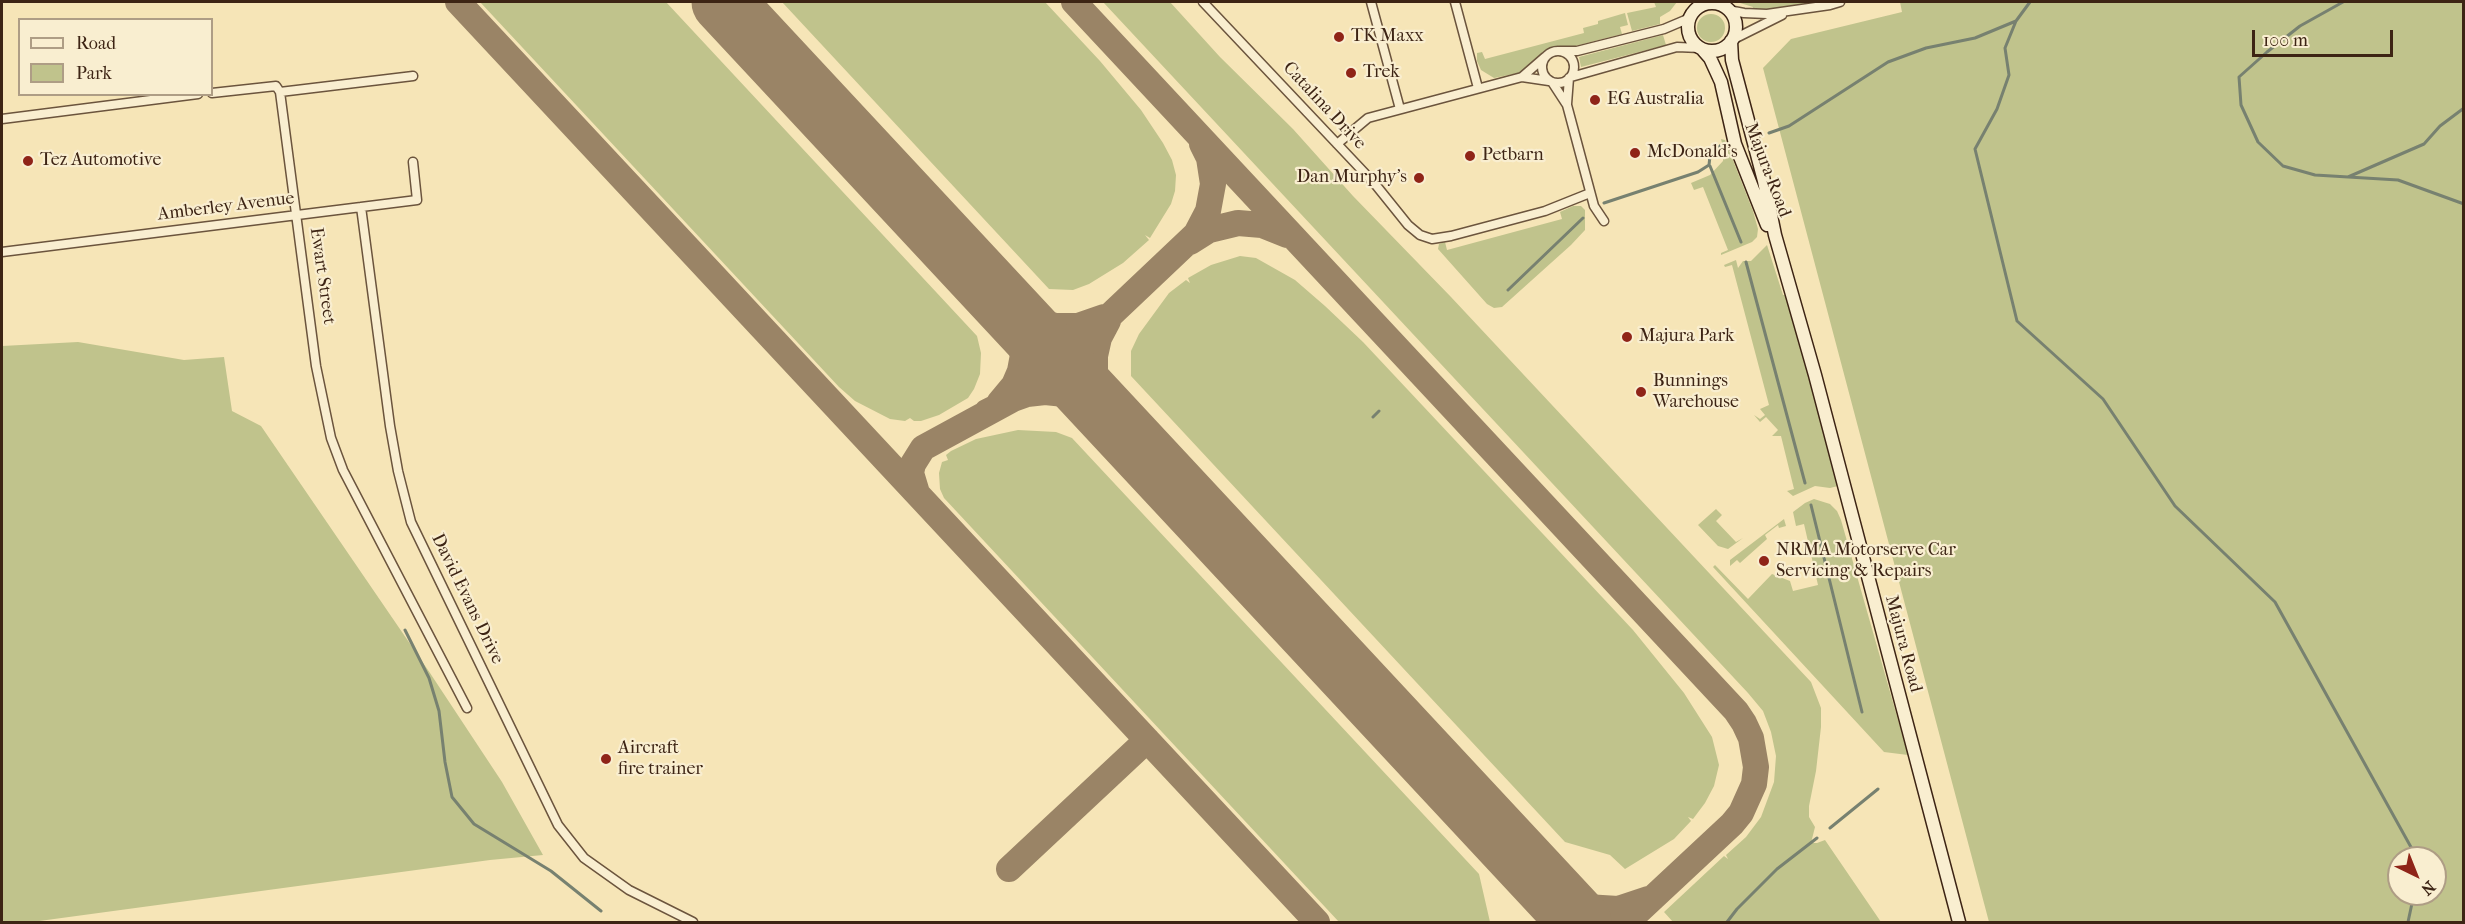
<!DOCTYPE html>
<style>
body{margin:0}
#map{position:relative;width:2465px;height:924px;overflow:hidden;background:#f6e5b7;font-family:"IM FELL French Canon",serif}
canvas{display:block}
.frame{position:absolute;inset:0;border:3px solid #3d2414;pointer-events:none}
.legend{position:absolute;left:18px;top:18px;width:195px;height:78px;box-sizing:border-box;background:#f9eed0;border:2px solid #ae9d85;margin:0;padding:8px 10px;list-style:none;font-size:18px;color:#3d2414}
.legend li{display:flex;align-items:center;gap:12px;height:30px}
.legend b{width:30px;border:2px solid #ae9d85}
.north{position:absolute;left:2387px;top:846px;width:60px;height:60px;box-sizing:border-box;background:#f9eed0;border:2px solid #ae9d85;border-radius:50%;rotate:137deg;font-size:16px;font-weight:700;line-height:24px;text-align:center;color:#3d2414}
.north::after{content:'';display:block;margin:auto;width:21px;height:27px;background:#8f2418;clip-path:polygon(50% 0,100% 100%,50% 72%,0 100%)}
.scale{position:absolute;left:2252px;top:30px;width:141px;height:27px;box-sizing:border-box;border:3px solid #3d2414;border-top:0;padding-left:8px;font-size:18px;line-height:21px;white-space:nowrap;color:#3d2414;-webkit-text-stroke:4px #f9eed0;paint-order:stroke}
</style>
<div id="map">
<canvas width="2465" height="924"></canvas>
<div class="frame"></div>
<ul class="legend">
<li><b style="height:8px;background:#f9eed0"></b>Road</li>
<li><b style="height:16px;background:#c0c38c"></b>Park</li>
</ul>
<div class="north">N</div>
<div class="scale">100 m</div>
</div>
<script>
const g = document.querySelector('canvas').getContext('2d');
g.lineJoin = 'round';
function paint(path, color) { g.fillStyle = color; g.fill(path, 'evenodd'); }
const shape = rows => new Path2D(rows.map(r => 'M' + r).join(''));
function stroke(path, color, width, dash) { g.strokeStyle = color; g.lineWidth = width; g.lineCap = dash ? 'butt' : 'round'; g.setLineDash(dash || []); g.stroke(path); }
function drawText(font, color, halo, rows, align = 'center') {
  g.font = font + ' "IM FELL French Canon",serif'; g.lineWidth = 4.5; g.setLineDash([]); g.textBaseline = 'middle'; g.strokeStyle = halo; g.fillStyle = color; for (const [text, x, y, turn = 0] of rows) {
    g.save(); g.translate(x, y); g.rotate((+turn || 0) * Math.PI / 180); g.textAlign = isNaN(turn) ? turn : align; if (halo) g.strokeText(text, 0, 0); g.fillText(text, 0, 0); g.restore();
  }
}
paint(shape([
 [480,2,666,2,977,336,981,353,980,374,974,389,968,398,939,415,921,421,914,421,910,418,905,421,890,419,855,401,839,387],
 [782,2,1045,2,1100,61,1141,110,1163,143,1172,160,1176,175,1175,191,1171,204,1150,238,1145,235,1149,240,1123,263,1089,284,1073,290,1049,289],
 [1103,2,1170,2,1220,57,1293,129,1353,196,1451,297,1811,682,1821,708,1821,727,1816,771,1809,806,1809,817,1815,827,1811,843,1817,843,1825,840,1881,922,1673,922,1664,912,1724,856,1728,859,1726,855,1746,837,1761,817,1774,782,1776,756,1771,732,1763,711,1748,693],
 [1654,2,1677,2,1670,11,1660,17,1660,24,1632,31,1627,13,1656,7],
 [1737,2,1821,2,1782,9,1752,11,1753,7],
 [1900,2,2463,2,2463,922,1989,922,1763,68,1791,39,1902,12],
 [2399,858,2435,858,2435,894,2399,894],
 [1625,13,1628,25,1620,27,1622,34,1571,47,1550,48,1540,55,1535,64,1523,72,1494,78,1481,70,1477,61,1477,53,1482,52,1485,59,1584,33,1583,28,1598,24,1598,21],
 '1697 28a14 14 0 1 1 28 0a14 14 0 1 1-28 0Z',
 [1663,35,1666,45,1581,67,1579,57],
 [1721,139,1725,140,1753,211,1758,229,1757,237,1752,242,1721,255,1721,253,1728,250,1703,187,1694,190,1691,183,1710,175,1723,161,1724,152],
 [1573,206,1581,206,1585,210,1585,230,1571,245,1502,307,1494,308,1487,304,1438,249,1439,244,1445,242,1447,250,1562,219,1560,212],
 [1767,245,1783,295,1787,295,1838,486,1830,488,1815,486,1793,496,1787,491,1794,489,1781,436,1772,436,1778,430,1766,417,1760,422,1754,415,1760,419,1765,415,1760,409,1769,405,1732,265,1725,267,1724,265,1736,260,1738,268,1743,261,1751,261],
 [1240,256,1256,258,1295,280,1325,306,1363,342,1633,630,1684,693,1712,737,1719,765,1714,786,1705,803,1693,819,1688,817,1691,821,1674,839,1625,869,1610,855,1565,842,1131,376,1131,351,1139,334,1169,293,1186,280,1190,283,1188,278,1211,265],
 [78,342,184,360,224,357,232,411,261,426,430,673,502,782,543,855,490,860,32,922,2,922,2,346],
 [1018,430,1056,432,1072,438,1479,874,1490,922,1339,922,944,498,940,489,939,473,942,462,948,460,946,455,951,451,976,439],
 [1814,499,1830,504,1837,511,1841,520,1908,755,1884,752,1713,567,1715,565,1748,599,1772,574,1790,581,1793,591,1818,585,1804,524,1796,526,1793,512,1805,503],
 [1716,509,1722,515,1716,521,1736,542,1743,538,1728,549,1718,546,1698,525],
 [1784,519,1786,526,1779,528,1778,525,1765,535,1767,539,1740,563,1737,560,1730,566,1730,560]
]), '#c0c38c');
stroke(shape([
 [2343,2,2300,26,2267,52,2239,77,2241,105,2258,142,2283,166,2315,175,2398,180,2464,204],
 [2016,21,2005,48,2009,75,1997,109,1975,149,2017,321,2103,399,2175,506,2275,602,2417,858],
 [1769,133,1789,126,1888,62,1926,48,1975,38,2016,21,2030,2],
 [1710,166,1741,242],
 [2348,177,2424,144,2440,126,2464,108],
 [1604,203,1698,172,1709,165,1710,156,1721,145],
 [1746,262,1805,483],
 [1508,290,1583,218],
 [1373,417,1379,411],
 [1811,505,1862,712],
 [405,630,429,678,439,711,445,762,452,797,474,824,551,871,601,911],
 [1830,828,1878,789],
 [1727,922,1737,909,1777,869,1817,838],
 [2408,922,2414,894]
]), '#778170', 3);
stroke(shape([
 [458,2,1317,922],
 [1074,2,1736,711,1744,723,1751,738,1756,767,1754,784,1741,813,1732,824,1627,922],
 [1190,242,1209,230,1238,223,1262,225,1287,235],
 [993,292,1006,306,1036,322,1056,326,1078,326,1104,317],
 [1108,321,1099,338,1095,356,1095,372,1100,394,1108,411,1124,433,1163,476],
 [999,403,1014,385,1020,371,1023,355,1021,338,1006,306],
 [987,412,1013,399,1045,377,1196,234,1208,211,1213,184,1209,158,1202,144],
 [917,493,911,473,913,464,923,448,1013,399,1027,394,1045,392,1065,394,1084,401,1105,413,1124,433],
 [1009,869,1147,740],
 [1535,874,1568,900,1586,907,1618,909,1648,899]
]), '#9a8466', 26);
stroke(shape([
 [723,2,1580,922]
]), '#9a8466', 63);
const minor = shape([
 [1203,2,1375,184,1408,225,1420,235,1432,239,1451,236,1545,211,1590,193],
 [1371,2,1400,109],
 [1455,2,1478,88],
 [1728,10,1744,13,1767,14,1830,5,1840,2],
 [1732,40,1782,15],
 '1542 67a16 16 0 1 1 32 0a16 16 0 1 1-32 0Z',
 [1560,51,1577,51,1664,29,1690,18],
 [1522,77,1549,81],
 [1571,77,1677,47,1700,48],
 [1552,82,1567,105,1594,206,1604,221],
 [280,92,316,366,331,438,343,470,467,708],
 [212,93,276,86,280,92,413,76],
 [1567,104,1569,78],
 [2,119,198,94],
 [1337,144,1368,118,1522,77,1545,57],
 [361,207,390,426,398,471,411,522,558,825,584,858,629,890,693,922],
 [2,252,417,200,413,162]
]);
const secondary = shape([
 '1688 27a24 24 0 1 1 48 0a24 24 0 1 1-48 0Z',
 [1731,41,1732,60,1764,181,1775,235,1815,375,1959,922],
 [1703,50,1710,58,1721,82,1735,144,1767,225]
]);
stroke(minor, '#6b543d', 11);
stroke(secondary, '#3d2414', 15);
stroke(minor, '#f9eed0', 8);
stroke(secondary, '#f9eed0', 12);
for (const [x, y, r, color] of [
 [1339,37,6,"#8f2418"],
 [1351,73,6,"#8f2418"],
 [1595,100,6,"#8f2418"],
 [1635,153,6,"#8f2418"],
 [1470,156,6,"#8f2418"],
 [28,161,6,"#8f2418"],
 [1419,178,6,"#8f2418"],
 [1627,337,6,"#8f2418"],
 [1641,392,6,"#8f2418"],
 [1764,561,6,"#8f2418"],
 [606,759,6,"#8f2418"]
]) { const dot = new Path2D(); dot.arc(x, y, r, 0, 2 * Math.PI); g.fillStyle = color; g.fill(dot); stroke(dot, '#f9eed0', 2); }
drawText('18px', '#3d2414', '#f9eed0', [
 ["TK Maxx",1351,37],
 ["Trek",1363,73],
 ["EG Australia",1607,100],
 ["McDonald's",1647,153],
 ["Petbarn",1482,156],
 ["Tez Automotive",40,161],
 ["Dan Murphy's",1407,178,"right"],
 ["Majura Park",1639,337],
 ["Bunnings",1653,382],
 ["Warehouse",1653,403],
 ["NRMA Motorserve Car",1776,551],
 ["Servicing & Repairs",1776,572],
 ["Aircraft",618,749],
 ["fire trainer",618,770]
], 'left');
drawText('18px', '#3d2414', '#f9eed0', [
 ["Catalina Drive",1324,106,47],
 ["Majura Road",1767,170,69],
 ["Amberley Avenue",226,207,-7],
 ["Ewart Street",322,276,82],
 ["David Evans Drive",467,599,64],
 ["Majura Road",1903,644,75]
]);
</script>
